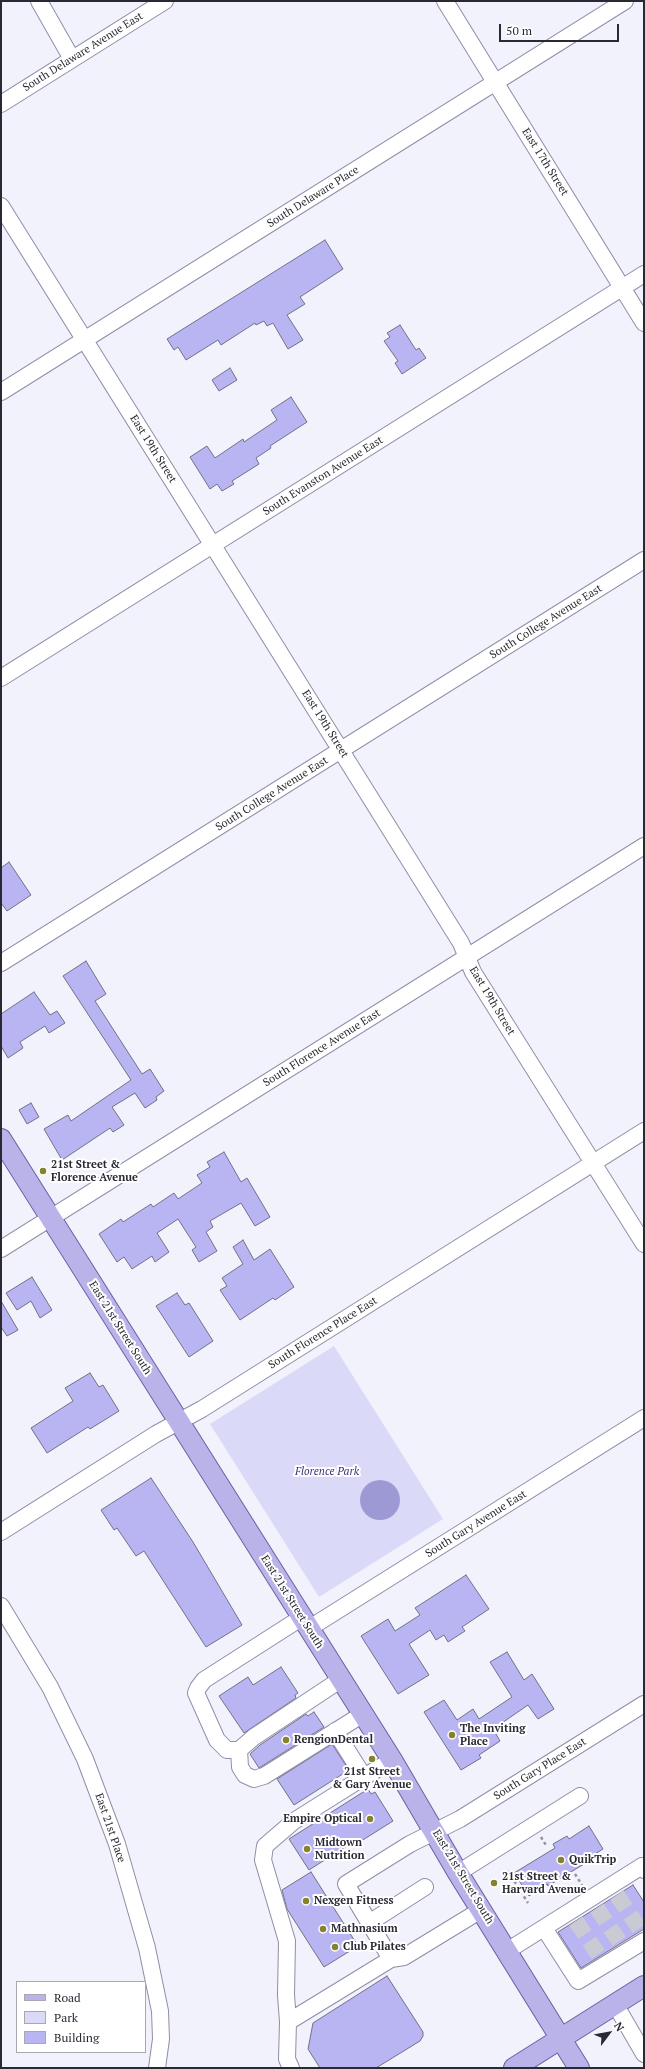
<!DOCTYPE html>
<style>
body{margin:0}
#map{position:relative;width:645px;height:2069px;overflow:hidden;background:#f2f2fd;font-family:"PT Serif",serif}
canvas{display:block}
.frame{position:absolute;inset:0;border:2px solid #292833;pointer-events:none}
.legend{position:absolute;left:16px;top:1981px;width:130px;height:72px;box-sizing:border-box;background:#fff;border:1px solid #a9a9ad;margin:0;padding:5px 7px;list-style:none;font-size:12px;color:#292833}
.legend li{display:flex;align-items:center;gap:8px;height:20px}
.legend b{width:20px;border:1px solid #a9a9ad}
.north{position:absolute;left:589px;top:2013px;width:40px;height:40px;-webkit-text-stroke:3px #fff;paint-order:stroke;rotate:58deg;font-size:11px;font-weight:700;line-height:16px;text-align:center;color:#292833}
.north::after{content:'';display:block;margin:auto;width:14px;height:18px;background:#292833;clip-path:polygon(50% 0,100% 100%,50% 72%,0 100%)}
.scale{position:absolute;left:499px;top:24px;width:120px;height:18px;box-sizing:border-box;border:2px solid #292833;border-top:0;padding-left:5px;font-size:12px;line-height:14px;white-space:nowrap;color:#292833;-webkit-text-stroke:3px #fff;paint-order:stroke}
</style>
<div id="map">
<canvas width="645" height="2069"></canvas>
<div class="frame"></div>
<ul class="legend">
<li><b style="height:5px;background:#b9b3e9"></b>Road</li>
<li><b style="height:11px;background:#dad9f8"></b>Park</li>
<li><b style="height:11px;background:#b9b4f2"></b>Building</li>
</ul>
<div class="north">N</div>
<div class="scale">50 m</div>
</div>
<script>
const g = document.querySelector('canvas').getContext('2d');
g.lineJoin = 'round';
function paint(path, color) { g.fillStyle = color; g.fill(path, 'evenodd'); }
const shape = rows => new Path2D(rows.map(r => 'M' + r).join(''));
function stroke(path, color, width, dash) { g.strokeStyle = color; g.lineWidth = width; g.lineCap = dash ? 'butt' : 'round'; g.setLineDash(dash || []); g.stroke(path); }
function drawText(font, color, halo, rows, align = 'center') {
  g.font = font + ' "PT Serif",serif'; g.lineWidth = 4; g.setLineDash([]); g.textBaseline = 'middle'; g.strokeStyle = halo; g.fillStyle = color; for (const [text, x, y, turn = 0] of rows) {
    g.save(); g.translate(x, y); g.rotate((+turn || 0) * Math.PI / 180); g.textAlign = isNaN(turn) ? turn : align; if (halo) g.strokeText(text, 0, 0); g.fillText(text, 0, 0); g.restore();
  }
}
paint(shape([
 [334,1346,443,1519,319,1597,210,1424]
]), '#dad9f8');
paint(shape([
 '360 1500a20 20 0 1 1 40 0a20 20 0 1 1-40 0Z'
]), '#9d99d5');
const building = shape([
 [325,240,343,269,300,297,305,304,287,315,303,340,288,349,273,323,267,326,264,321,256,325,255,323,221,345,218,340,186,360,178,347,174,350,167,339,325,240],
 [400,325,416,350,419,348,426,358,402,374,395,363,398,361,384,341,390,337,387,333,400,325],
 [230,368,237,380,219,391,212,380,230,368],
 [291,397,307,422,270,446,271,448,256,458,259,464,232,481,234,484,222,491,217,484,210,489,190,457,207,446,215,458,243,439,244,442,277,420,271,410,291,397],
 [9,862,31,895,7,911,1,903,1,868,9,862],
 [86,961,106,994,95,1001,142,1074,150,1069,164,1091,156,1097,157,1100,145,1108,135,1093,112,1107,124,1125,113,1132,110,1128,62,1160,44,1129,68,1115,71,1121,131,1080,63,976,86,961],
 [34,992,50,1015,57,1011,65,1023,49,1033,45,1026,20,1042,23,1048,8,1058,1,1046,1,1014,34,992],
 [31,1103,39,1117,27,1124,19,1110,31,1103],
 [224,1152,241,1182,247,1178,270,1217,255,1226,241,1203,210,1221,213,1227,206,1232,217,1251,199,1262,192,1250,196,1247,178,1219,157,1233,169,1252,155,1262,152,1256,132,1269,124,1257,117,1262,99,1234,121,1219,123,1222,151,1204,153,1207,174,1193,178,1199,202,1183,197,1175,210,1167,207,1162,224,1152],
 [243,1240,254,1260,270,1249,294,1287,275,1300,273,1298,240,1320,220,1290,227,1286,222,1278,243,1264,233,1247,243,1240],
 [32,1277,52,1310,40,1318,31,1301,17,1310,6,1293,32,1277],
 [177,1293,185,1305,189,1303,213,1341,189,1357,156,1306,177,1293],
 [1,1301,18,1330,7,1336,1,1327,1,1301],
 [90,1373,99,1387,103,1385,119,1411,90,1429,88,1427,47,1453,31,1428,73,1401,65,1388,90,1373],
 [151,1478,193,1542,242,1625,206,1647,144,1551,136,1556,117,1528,114,1530,101,1510,151,1478],
 [466,1575,489,1609,462,1627,465,1631,448,1642,444,1635,436,1640,430,1630,409,1644,429,1675,398,1694,361,1636,388,1619,395,1631,420,1615,415,1608,466,1575],
 [507,1652,524,1680,532,1674,554,1709,538,1719,528,1705,499,1725,502,1729,496,1734,500,1741,479,1755,481,1758,461,1770,424,1712,444,1700,457,1720,473,1709,479,1719,512,1697,490,1662,507,1652],
 [281,1667,298,1693,295,1695,296,1698,244,1733,219,1696,248,1677,253,1685,281,1667],
 [314,1712,324,1727,259,1768,250,1754,260,1745,306,1714,308,1716,314,1712],
 [332,1744,349,1770,294,1805,277,1779,332,1744],
 [368,1789,371,1794,375,1792,393,1821,358,1843,356,1840,309,1870,289,1839,368,1789],
 [589,1826,603,1849,587,1859,589,1861,548,1886,547,1884,529,1896,514,1873,555,1848,553,1844,567,1836,569,1839,589,1826],
 [311,1872,358,1946,324,1967,287,1909,282,1890,311,1872],
 [633,1885,644,1902,644,1929,581,1968,558,1932,633,1885],
 [387,1976,423,2032,423,2036,420,2041,376,2068,320,2068,308,2049,313,2023,387,1976]
]);
paint(building, '#b9b4f2');
stroke(building, '#717088', 1);
stroke(shape([
 [617,1895,641,1931],
 [597,1908,621,1944],
 [576,1921,600,1957]
]), '#cacad5', 16, [16, 8]);
const minor = shape([
 [39,1,72,59],
 [445,1,644,323],
 [1,104,165,1],
 [1,206,461,943,473,972,644,1244],
 [1,392,625,1],
 [1,678,644,274],
 [1,963,644,560],
 [1,1249,644,846],
 [1,1532,156,1434,202,1409,644,1131],
 [1,1606,50,1687,85,1759,117,1844,147,1948,160,2011,161,2039,157,2068],
 [308,1629,644,1418],
 [340,1680,254,1737,239,1750,240,1767,245,1775,254,1779,264,1776,363,1714],
 [335,1731,364,1777,392,1760],
 [239,1750,227,1750,217,1740,196,1693,198,1688,204,1680,301,1618],
 [458,1873,580,1796],
 [369,1923,425,1887],
 [544,1928,578,1981,644,1941],
 [507,1951,642,1866,644,1870],
 [391,1959,346,1884,410,1844,460,1819,644,1704],
 [615,2004,644,2054],
 [288,2022,286,1995,287,1941,263,1860,265,1846,294,1821,364,1777],
 [291,2068,287,2059,288,2022,391,1959,404,1957,481,1910]
]);
const major = shape([
 [1,1139,392,1760,458,1873,579,2068],
 [514,2068,644,1986]
]);
stroke(minor, '#8f8ea7', 18);
stroke(major, '#6961a0', 22);
stroke(shape([
 [541,1837,547,1847],
 [508,1871,528,1903],
 [575,1874,582,1885]
]), '#94949f', 2.5, [3, 3]);
stroke(minor, '#fff', 16);
stroke(major, '#b9b3e9', 20);
for (const [x, y, r, color] of [
 [43,1171,4,"#85822b"],
 [452,1735,4,"#85822b"],
 [286,1740,4,"#85822b"],
 [372,1759,4,"#85822b"],
 [370,1819,4,"#85822b"],
 [307,1849,4,"#85822b"],
 [561,1860,4,"#85822b"],
 [494,1883,4,"#85822b"],
 [306,1901,4,"#85822b"],
 [323,1929,4,"#85822b"],
 [335,1947,4,"#85822b"]
]) { const dot = new Path2D(); dot.arc(x, y, r, 0, 2 * Math.PI); g.fillStyle = color; g.fill(dot); stroke(dot, '#fff', 1.5); }
drawText('11px', '#292833', '#fff', [
 ["South Delaware Avenue East",83,52,-32],
 ["East 17th Street",545,162,58],
 ["South Delaware Place",313,197,-32],
 ["East 19th Street",153,449,58],
 ["South Evanston Avenue East",323,476,-32],
 ["South College Avenue East",546,622,-32],
 ["East 19th Street",325,724,58],
 ["South College Avenue East",272,794,-32],
 ["East 19th Street",492,1001,59],
 ["South Florence Avenue East",322,1048,-32],
 ["East 21st Street South",120,1328,58],
 ["South Florence Place East",323,1333,-32],
 ["South Gary Avenue East",476,1524,-32],
 ["East 21st Street South",292,1602,58],
 ["South Gary Place East",540,1769,-32],
 ["East 21st Place",110,1828,71],
 ["East 21st Street South",463,1877,59]
]);
drawText('bold 11px', '#292833', '#fff', [
 ["21st Street &",51,1165],
 ["Florence Avenue",51,1178],
 ["The Inviting",460,1729],
 ["Place",460,1742],
 ["RengionDental",294,1740],
 ["21st Street",372,1772,"center"],
 ["& Gary Avenue",372,1785,"center"],
 ["Empire Optical",362,1819,"right"],
 ["Midtown",315,1843],
 ["Nutrition",315,1856],
 ["QuikTrip",569,1860],
 ["21st Street &",502,1877],
 ["Harvard Avenue",502,1890],
 ["Nexgen Fitness",314,1901],
 ["Mathnasium",331,1929],
 ["Club Pilates",343,1947]
], 'left');
drawText('italic 11px', '#3e3279', '#fff', [
 ["Florence Park",327,1472]
]);
</script>
